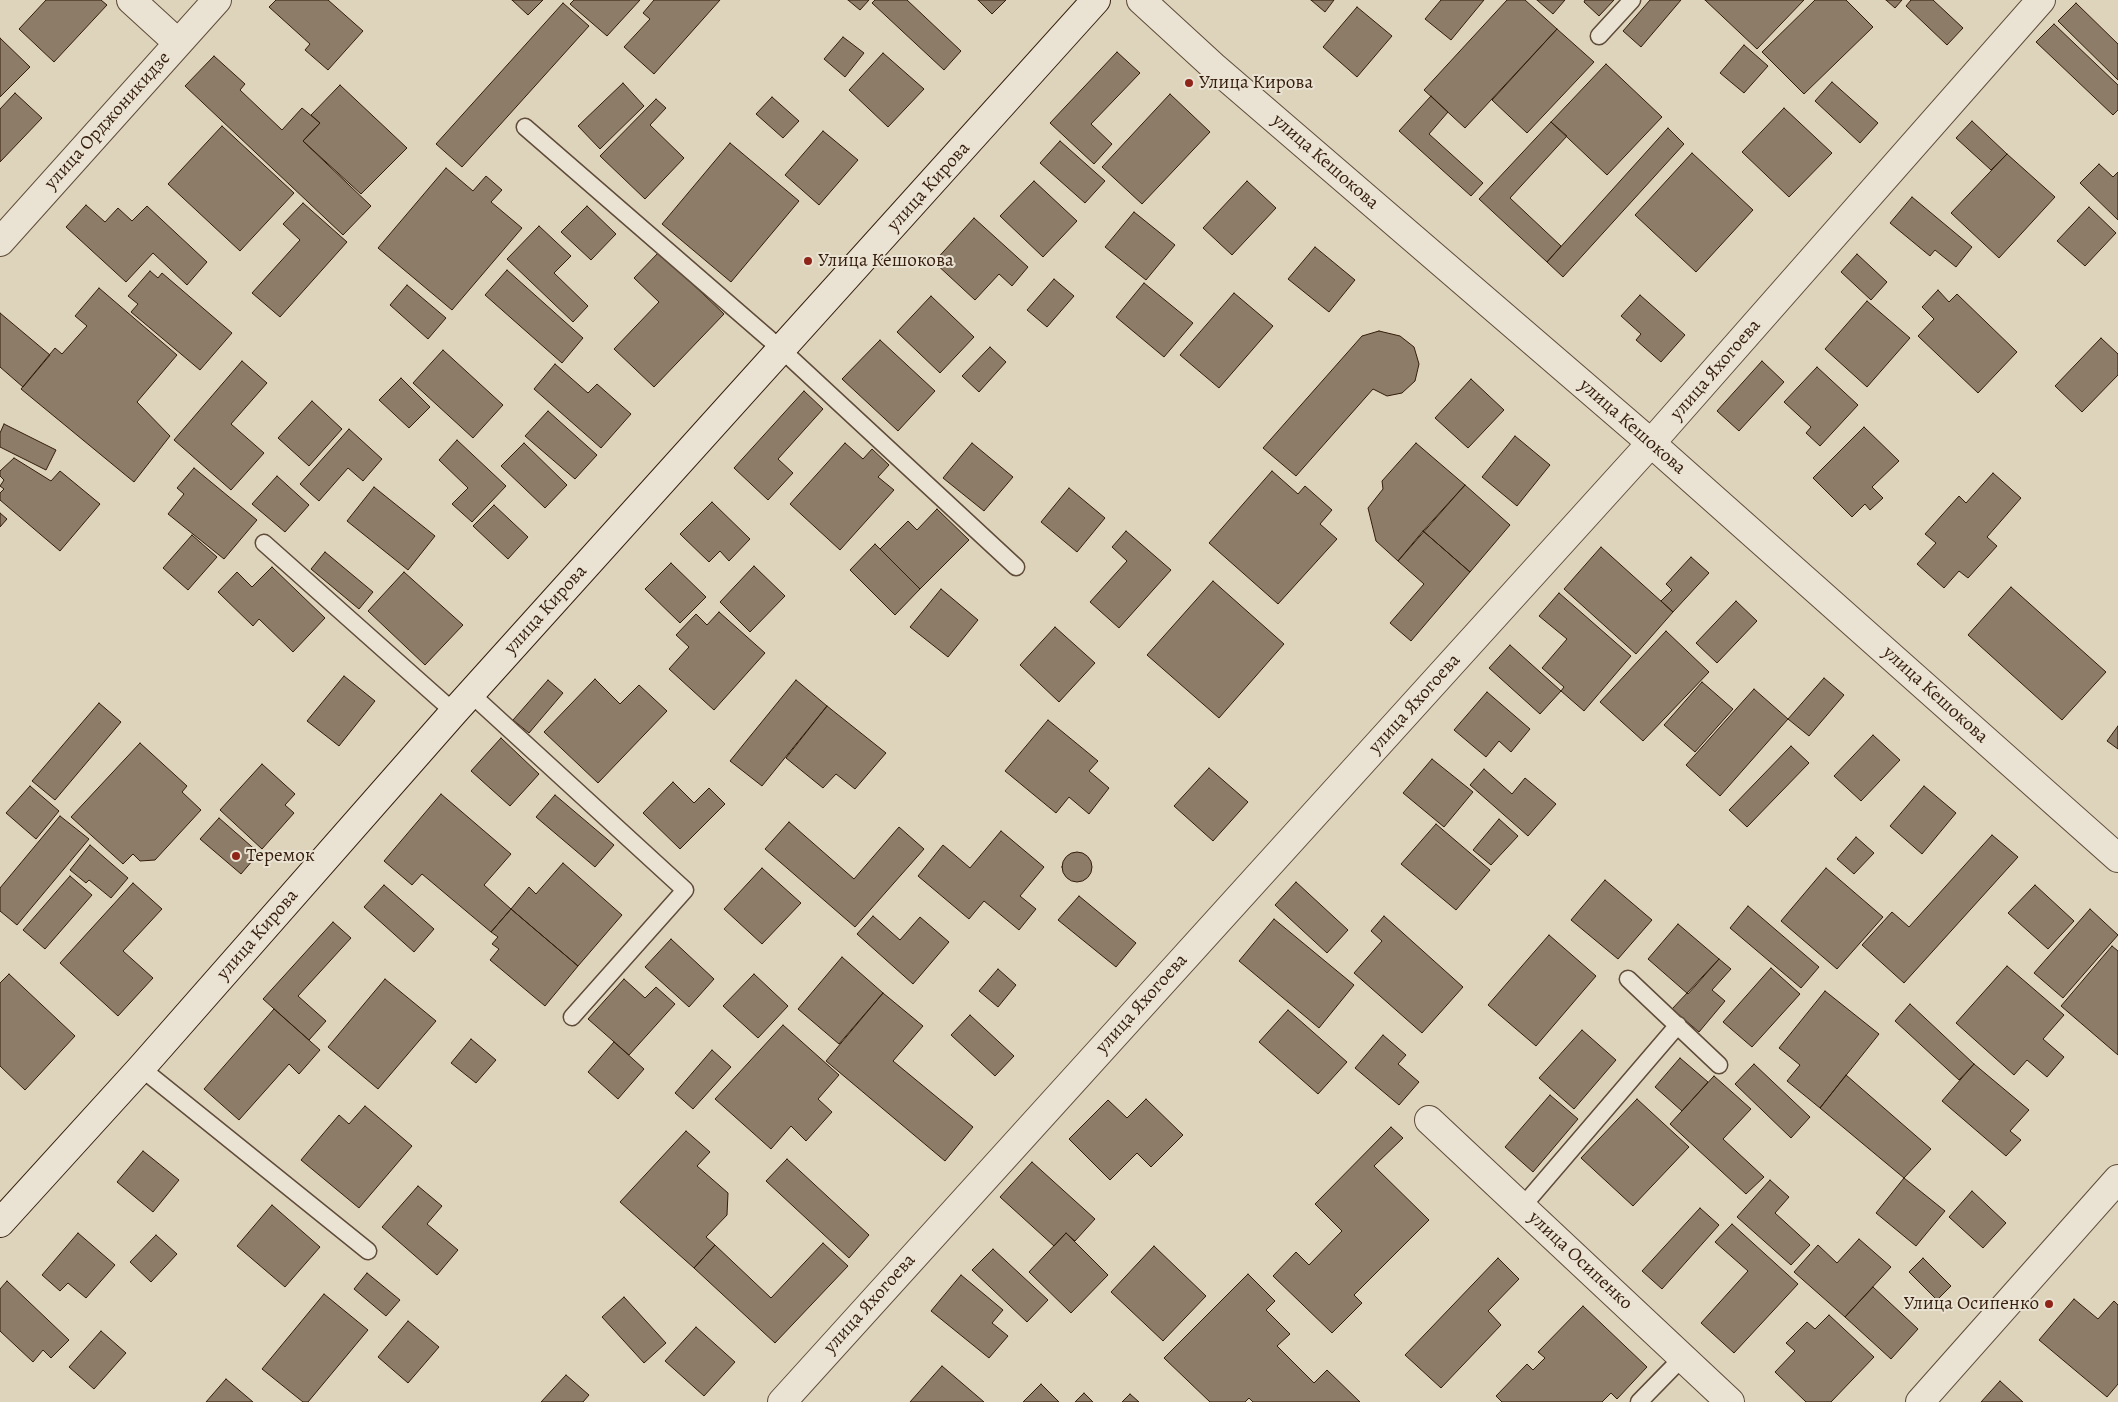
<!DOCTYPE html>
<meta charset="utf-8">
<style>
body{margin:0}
canvas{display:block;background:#ded4bb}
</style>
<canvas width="2118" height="1402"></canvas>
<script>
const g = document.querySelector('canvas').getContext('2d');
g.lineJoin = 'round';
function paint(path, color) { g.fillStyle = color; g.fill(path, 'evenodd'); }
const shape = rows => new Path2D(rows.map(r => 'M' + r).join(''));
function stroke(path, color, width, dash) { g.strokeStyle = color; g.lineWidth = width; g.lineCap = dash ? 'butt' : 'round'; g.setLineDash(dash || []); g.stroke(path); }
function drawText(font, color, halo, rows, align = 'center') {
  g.font = font + ' Alegreya,serif'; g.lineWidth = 4; g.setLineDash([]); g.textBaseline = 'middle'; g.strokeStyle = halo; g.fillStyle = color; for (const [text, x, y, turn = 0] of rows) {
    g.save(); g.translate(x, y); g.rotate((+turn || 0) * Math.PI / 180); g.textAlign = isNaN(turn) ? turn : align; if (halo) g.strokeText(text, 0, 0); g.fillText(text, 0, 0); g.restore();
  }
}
const building = shape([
 [46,0,101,0,107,5,54,62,19,29,46,0],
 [276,0,328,0,363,31,328,70,305,50,310,44,269,7,276,0],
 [512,0,543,0,528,15,512,0],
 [574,0,640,0,607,36,570,4,574,0],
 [654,0,720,0,654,74,624,47,650,19,643,13,654,0],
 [848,0,869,0,860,10,848,0],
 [875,0,907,0,961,51,944,70,872,3,875,0],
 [978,0,1006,0,992,14,978,0],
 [1311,0,1334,0,1325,12,1311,0],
 [1441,0,1484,0,1451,40,1425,19,1441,0],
 [1507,0,1525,0,1557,29,1465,128,1424,90,1507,0],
 [1537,0,1565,0,1553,14,1537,0],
 [1585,0,1614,0,1599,16,1584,2,1585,0],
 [1650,0,1681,0,1641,47,1623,31,1650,0],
 [1705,0,1804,0,1757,49,1705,0],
 [1815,0,1846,0,1873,27,1804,94,1762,52,1815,0],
 [1886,0,1902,0,1895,8,1886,0],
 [1911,0,1933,0,1963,28,1947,45,1906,6,1911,0],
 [563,3,589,26,462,167,436,144,563,3],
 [2076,3,2118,44,2118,80,2058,21,2076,3],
 [1357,7,1392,36,1357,77,1323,47,1357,7],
 [2054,24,2118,85,2118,110,2113,115,2036,42,2054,24],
 [1557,29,1594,62,1527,133,1492,100,1557,29],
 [843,37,864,53,845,77,824,59,843,37],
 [0,38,30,67,0,97,0,38],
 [1744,45,1768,66,1744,93,1720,73,1744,45],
 [1117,52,1140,73,1091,124,1112,144,1094,164,1050,123,1117,52],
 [883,53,924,89,888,127,849,90,883,53],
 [214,56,245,84,240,90,282,130,302,108,320,123,303,141,371,206,343,235,185,86,214,56],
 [1606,64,1662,117,1607,175,1551,122,1606,64],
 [1832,82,1878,123,1860,143,1815,101,1832,82],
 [623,83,644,106,600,149,578,126,623,83],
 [340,85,407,148,361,194,303,141,320,123,311,115,340,85],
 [15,93,42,118,0,162,0,109,15,93],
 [1170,94,1210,132,1142,204,1102,167,1170,94],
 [1431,96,1448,112,1429,134,1483,183,1471,196,1399,131,1431,96],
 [772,97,799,121,783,138,756,114,772,97],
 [656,99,666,108,650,125,684,158,645,199,600,156,656,99],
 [1784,108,1832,153,1789,197,1742,152,1784,108],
 [1972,121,2007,154,1991,170,1956,138,1972,121],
 [1551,122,1567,136,1510,198,1561,246,1547,262,1479,199,1551,122],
 [222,126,294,193,240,251,168,184,222,126],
 [1668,128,1684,144,1563,277,1547,262,1668,128],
 [823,131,858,160,819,205,785,175,823,131],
 [1060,141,1105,181,1085,203,1040,163,1060,141],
 [730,143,799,201,731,282,662,224,730,143],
 [1692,153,1753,210,1696,272,1635,215,1692,153],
 [2007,154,2055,197,1999,258,1951,213,2007,154],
 [2099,164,2113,177,2118,172,2118,220,2080,183,2099,164],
 [446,168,473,191,486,176,502,190,491,202,522,228,452,310,378,248,446,168],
 [1034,181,1077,221,1043,257,1000,216,1034,181],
 [1247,181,1276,208,1232,255,1203,228,1247,181],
 [1912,197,1972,247,1956,267,1935,250,1930,256,1890,223,1912,197],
 [303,203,347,242,280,317,252,293,300,240,283,224,303,203],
 [86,205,105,222,118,208,132,221,147,206,207,262,187,285,153,253,126,282,66,227,86,205],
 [587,206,616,234,591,260,561,232,587,206],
 [2089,207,2116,233,2085,266,2057,241,2089,207],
 [1134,212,1175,245,1146,280,1105,247,1134,212],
 [974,218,1028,267,1012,286,999,274,975,300,934,262,974,218],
 [539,226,571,256,554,273,588,306,573,322,507,259,539,226],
 [1315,247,1355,280,1329,312,1288,279,1315,247],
 [659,252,724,314,654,387,614,349,659,302,634,278,659,252],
 [1857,254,1887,282,1871,300,1841,272,1857,254],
 [507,270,583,338,562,363,485,295,507,270],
 [150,271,158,278,162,273,232,333,200,370,131,312,138,304,128,296,150,271],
 [1054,279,1074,296,1047,327,1027,310,1054,279],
 [1144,283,1193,323,1164,357,1116,317,1144,283],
 [407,285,446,318,428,339,390,305,407,285],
 [99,288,177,355,137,402,170,436,134,482,21,389,55,348,62,354,87,326,75,316,99,288],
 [1938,290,1949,302,1957,294,2017,352,1978,393,1918,336,1934,319,1922,307,1938,290],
 [1234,293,1273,326,1219,388,1180,355,1234,293],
 [1640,295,1685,335,1661,362,1636,340,1641,334,1621,316,1640,295],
 [931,296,974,337,940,373,897,332,931,296],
 [1867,301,1910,338,1867,387,1825,349,1867,301],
 [0,313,50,355,23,387,0,367,0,313],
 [1379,331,1400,336,1414,347,1419,364,1415,381,1402,393,1387,396,1373,389,1296,476,1263,448,1362,336,1379,331],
 [2101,338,2118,354,2118,375,2082,412,2055,386,2101,338],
 [880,340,935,391,898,431,842,379,880,340],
 [990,347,1006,362,979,392,962,376,990,347],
 [443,350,503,405,473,438,413,383,443,350],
 [242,361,267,383,231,424,264,453,231,490,174,440,242,361],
 [1762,361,1784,382,1739,431,1717,411,1762,361],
 [555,364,588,393,597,384,631,414,601,448,534,389,555,364],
 [1817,367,1858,405,1820,446,1806,433,1811,427,1784,402,1817,367],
 [401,378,430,407,409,428,379,400,401,378],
 [1471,379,1504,410,1468,448,1435,418,1471,379],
 [804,391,823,409,778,459,793,473,768,500,734,468,804,391],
 [312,401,342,429,309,466,278,438,312,401],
 [548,411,597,455,575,479,525,436,548,411],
 [4,424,56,450,46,470,0,447,0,433,4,424],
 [1864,427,1899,461,1872,487,1883,498,1870,510,1865,504,1852,517,1813,478,1864,427],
 [349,429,382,459,363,481,348,468,319,501,300,484,349,429],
 [1515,436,1550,465,1517,506,1482,477,1515,436],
 [457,440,506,486,472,522,452,504,468,488,439,460,457,440],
 [524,443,567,485,545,508,501,466,524,443],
 [845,443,863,459,872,449,889,465,878,477,894,490,840,550,790,504,845,443],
 [972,443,1013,477,984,511,943,478,972,443],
 [1416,443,1465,485,1398,561,1376,541,1368,508,1383,489,1382,481,1416,443],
 [14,458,51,481,60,471,100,504,60,551,0,500,0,493,4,489,0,486,4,480,0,476,0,471,14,458],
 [194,468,257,520,224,559,168,514,184,494,177,488,194,468],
 [1272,471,1298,494,1305,486,1332,510,1320,524,1337,539,1278,604,1209,543,1272,471],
 [1993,473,2021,498,1987,537,1997,546,1968,578,1959,571,1944,588,1917,564,1936,543,1925,534,1959,496,1966,503,1993,473],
 [277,476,309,505,285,532,252,504,277,476],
 [1465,485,1510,525,1470,572,1423,531,1465,485],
 [374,487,435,536,408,570,347,521,374,487],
 [1069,488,1105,518,1077,552,1041,522,1069,488],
 [712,502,750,539,729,561,720,551,709,562,680,534,712,502],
 [494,505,528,537,508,559,473,526,494,505],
 [937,509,969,540,920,589,880,549,908,521,917,530,937,509],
 [0,513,7,519,0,527,0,513],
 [1126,531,1171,570,1119,628,1090,602,1127,561,1112,547,1126,531],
 [1423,531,1470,572,1411,641,1390,623,1424,584,1398,561,1423,531],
 [192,535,217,557,188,590,163,568,192,535],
 [875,544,920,589,895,615,850,570,875,544],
 [1601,547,1673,612,1636,654,1564,589,1601,547],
 [325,552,373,592,359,609,311,569,325,552],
 [1691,557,1709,573,1673,612,1661,601,1672,590,1666,584,1691,557],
 [671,563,706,597,680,623,645,589,671,563],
 [754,566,785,596,750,632,720,602,754,566],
 [272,567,325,618,293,652,259,619,253,626,218,592,237,572,252,587,272,567],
 [404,572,463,625,425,665,368,611,404,572],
 [1213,581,1284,644,1219,718,1147,655,1213,581],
 [2011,587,2106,672,2062,720,1968,635,2011,587],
 [941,589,978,620,948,657,910,627,941,589],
 [1559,593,1631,656,1584,711,1561,691,1564,687,1542,668,1567,639,1539,616,1559,593],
 [1736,601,1757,621,1717,663,1696,643,1736,601],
 [719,612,765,653,714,710,669,669,689,647,676,635,696,614,707,625,719,612],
 [1055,627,1095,663,1059,702,1020,665,1055,627],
 [1666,631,1709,672,1643,741,1600,702,1666,631],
 [1510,645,1561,691,1540,714,1489,668,1510,645],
 [344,676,375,701,339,746,307,721,344,676],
 [1824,678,1844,695,1809,736,1788,719,1824,678],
 [595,679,620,704,639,685,667,711,598,783,544,732,595,679],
 [548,680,563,693,529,733,513,720,548,680],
 [796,680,827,706,762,786,730,761,796,680],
 [1702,682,1733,709,1695,752,1664,725,1702,682],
 [1754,689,1788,719,1720,796,1686,765,1754,689],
 [1487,692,1530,729,1511,752,1499,741,1486,757,1454,730,1487,692],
 [99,703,121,722,55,800,32,781,99,703],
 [827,706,886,753,855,789,836,774,823,788,786,758,827,706],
 [1048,720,1098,761,1089,771,1109,788,1089,814,1069,797,1056,813,1005,771,1048,720],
 [2118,726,2118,749,2107,741,2118,726],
 [1873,735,1900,760,1861,801,1834,776,1873,735],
 [501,738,539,774,510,806,471,771,501,738],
 [140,743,187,786,182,792,201,810,155,860,140,861,133,854,123,864,71,817,140,743],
 [1791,746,1809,763,1747,827,1729,810,1791,746],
 [1432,759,1473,792,1444,827,1403,793,1432,759],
 [262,764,295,794,285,805,294,813,262,849,220,810,262,764],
 [1209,768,1248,802,1213,841,1174,806,1209,768],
 [1484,769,1512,794,1525,778,1556,804,1528,836,1470,785,1484,769],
 [673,782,694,803,709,788,725,804,680,849,643,813,673,782],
 [30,786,59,811,36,839,6,813,30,786],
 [1924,786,1956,813,1922,854,1890,826,1924,786],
 [441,794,511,854,484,885,511,909,491,932,422,874,412,885,384,861,441,794],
 [555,795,614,845,595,867,536,817,555,795],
 [60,816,89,839,17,925,0,911,0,888,60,816],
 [219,818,259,853,241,874,200,839,219,818],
 [1499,819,1518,836,1491,865,1473,850,1499,819],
 [789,822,854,879,899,827,924,849,855,927,765,849,789,822],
 [1436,824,1490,870,1456,910,1401,864,1436,824],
 [1001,831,1044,867,1020,896,1036,909,1019,930,984,901,969,919,918,876,943,845,970,868,1001,831],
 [1992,835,2018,857,1904,983,1862,945,1892,912,1909,927,1992,835],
 [1856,837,1874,853,1854,874,1837,859,1856,837],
 [90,845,128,878,111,898,89,880,86,883,70,870,90,845],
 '1062 867a15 15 0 1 1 30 0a15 15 0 1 1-30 0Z',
 [563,863,622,915,578,966,511,909,529,887,536,894,563,863],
 [762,868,801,903,762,944,724,909,762,868],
 [1826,868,1883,917,1837,969,1781,921,1826,868],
 [70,876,92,895,45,949,23,930,70,876],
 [1605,880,1652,920,1618,959,1571,920,1605,880],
 [1296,882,1348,930,1327,953,1275,905,1296,882],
 [133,883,162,909,123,951,153,978,118,1016,60,963,133,883],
 [384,885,434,929,414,952,364,907,384,885],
 [2035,885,2074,921,2048,949,2008,913,2035,885],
 [1079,896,1136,943,1116,967,1058,920,1079,896],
 [1748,906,1819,967,1801,988,1730,928,1748,906],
 [511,909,578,966,545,1006,490,960,499,949,492,944,498,937,491,932,511,909],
 [2090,909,2118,935,2063,998,2034,973,2090,909],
 [873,916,900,940,920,917,949,942,913,984,857,934,873,916],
 [1384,916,1463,987,1422,1033,1354,973,1382,941,1371,931,1384,916],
 [1274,919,1354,985,1319,1028,1239,961,1274,919],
 [333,922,351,938,298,996,326,1021,309,1040,263,999,333,922],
 [1678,924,1719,959,1688,994,1648,959,1678,924],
 [1549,935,1596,976,1536,1046,1488,1005,1549,935],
 [671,939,714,979,689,1007,645,967,671,939],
 [2112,946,2118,951,2118,1055,2061,1006,2112,946],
 [842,957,883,993,839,1044,798,1009,842,957],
 [1719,959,1731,969,1712,990,1725,1001,1699,1032,1672,1009,1719,959],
 [2007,966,2064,1015,2043,1039,2064,1057,2047,1077,2027,1060,2014,1075,1956,1023,2007,966],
 [1771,968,1800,994,1752,1047,1723,1022,1771,968],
 [998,969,1016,985,998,1007,979,991,998,969],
 [9,974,75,1036,25,1090,0,1066,0,983,9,974],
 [754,974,788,1006,758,1038,723,1006,754,974],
 [385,979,436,1021,378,1089,328,1047,385,979],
 [624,979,645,998,656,987,675,1004,629,1055,588,1019,624,979],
 [1825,991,1879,1034,1820,1108,1787,1081,1800,1065,1779,1048,1825,991],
 [883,993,923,1026,893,1061,973,1127,945,1161,826,1061,883,993],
 [1910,1004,1974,1064,1959,1080,1895,1021,1910,1004],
 [274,1009,320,1050,299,1074,289,1064,239,1120,204,1089,274,1009],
 [1288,1010,1347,1062,1318,1094,1259,1042,1288,1010],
 [970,1015,1014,1056,995,1076,951,1035,970,1015],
 [783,1025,839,1075,818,1099,832,1112,806,1141,791,1126,771,1149,715,1099,783,1025],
 [1582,1030,1616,1060,1574,1109,1539,1078,1582,1030],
 [1383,1035,1406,1055,1398,1064,1419,1082,1399,1105,1355,1068,1383,1035],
 [471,1039,496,1060,476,1083,451,1063,471,1039],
 [614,1042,644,1069,618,1099,588,1072,614,1042],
 [712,1050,731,1067,693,1109,675,1093,712,1050],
 [1680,1058,1708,1082,1682,1111,1655,1087,1680,1058],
 [1754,1064,1810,1117,1791,1138,1735,1084,1754,1064],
 [1974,1064,2029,1110,2010,1131,2021,1140,2006,1156,1942,1101,1974,1064],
 [1846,1075,1931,1149,1904,1178,1820,1108,1846,1075],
 [1714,1076,1751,1109,1723,1139,1764,1177,1746,1194,1670,1124,1714,1076],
 [1550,1095,1578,1119,1533,1172,1505,1147,1550,1095],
 [1146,1099,1183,1135,1151,1167,1137,1153,1110,1180,1069,1139,1108,1100,1127,1118,1146,1099],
 [1637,1099,1689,1147,1633,1206,1581,1158,1637,1099],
 [365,1106,412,1146,359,1208,301,1160,339,1115,349,1124,365,1106],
 [1391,1127,1403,1138,1374,1166,1429,1220,1354,1295,1362,1303,1332,1333,1273,1276,1296,1252,1309,1265,1342,1231,1315,1204,1391,1127],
 [686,1131,710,1152,697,1166,728,1193,727,1215,706,1237,715,1245,694,1268,620,1202,686,1131],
 [143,1151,179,1180,153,1212,117,1182,143,1151],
 [787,1159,869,1235,849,1258,766,1181,787,1159],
 [1032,1162,1095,1219,1075,1241,1066,1233,1054,1246,1000,1197,1032,1162],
 [1904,1178,1945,1211,1916,1246,1876,1213,1904,1178],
 [1770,1180,1789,1197,1775,1213,1810,1245,1791,1265,1737,1217,1770,1180],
 [418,1186,442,1206,427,1224,458,1250,437,1275,382,1227,418,1186],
 [1972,1191,2006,1223,1983,1248,1949,1217,1972,1191],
 [272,1205,320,1247,285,1287,237,1246,272,1205],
 [1700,1208,1719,1225,1662,1289,1642,1271,1700,1208],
 [1732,1224,1798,1284,1734,1353,1701,1323,1748,1271,1715,1242,1732,1224],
 [78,1233,115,1265,86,1298,68,1283,60,1291,42,1275,78,1233],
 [1066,1233,1108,1275,1071,1313,1029,1272,1066,1233],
 [156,1235,177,1254,151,1282,130,1262,156,1235],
 [1859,1239,1891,1267,1845,1317,1794,1272,1818,1245,1837,1263,1859,1239],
 [823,1243,848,1266,775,1343,694,1268,715,1245,771,1298,823,1243],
 [1154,1246,1206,1296,1163,1341,1111,1292,1154,1246],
 [993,1249,1048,1300,1027,1322,972,1270,993,1249],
 [1498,1258,1519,1279,1488,1311,1501,1325,1441,1388,1405,1355,1498,1258],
 [1923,1258,1951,1286,1937,1300,1909,1272,1923,1258],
 [367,1273,400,1300,386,1316,354,1289,367,1273],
 [1248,1274,1275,1301,1266,1310,1290,1334,1277,1346,1314,1383,1327,1370,1360,1402,1253,1402,1249,1398,1245,1402,1210,1402,1164,1358,1248,1274],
 [961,1275,1003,1310,992,1323,1008,1336,989,1358,931,1311,961,1275],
 [7,1281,69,1340,51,1358,43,1350,33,1362,0,1331,0,1289,7,1281],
 [1873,1287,1918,1329,1891,1359,1845,1317,1873,1287],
 [324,1294,368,1330,308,1402,303,1402,262,1369,324,1294],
 [624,1297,666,1343,644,1363,602,1317,624,1297],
 [2074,1299,2098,1319,2114,1301,2118,1305,2118,1384,2107,1397,2039,1340,2074,1299],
 [1583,1306,1647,1367,1617,1399,1611,1393,1602,1402,1502,1402,1496,1396,1527,1364,1533,1370,1545,1358,1538,1352,1583,1306],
 [1829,1315,1874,1357,1831,1402,1806,1402,1775,1372,1795,1351,1786,1343,1807,1322,1815,1329,1829,1315],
 [408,1321,439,1347,408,1383,378,1357,408,1321],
 [696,1327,735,1362,704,1396,665,1361,696,1327],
 [101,1331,126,1353,94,1389,69,1367,101,1331],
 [942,1366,984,1402,910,1402,942,1366],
 [566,1375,589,1395,583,1402,541,1402,566,1375],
 [226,1379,253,1402,206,1402,226,1379],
 [2000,1381,2023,1402,1981,1402,2000,1381],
 [1041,1384,1059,1402,1023,1402,1041,1384],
 [1084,1393,1093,1402,1075,1402,1084,1393],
 [1130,1394,1139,1402,1122,1402,1130,1394]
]);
paint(building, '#8d7c67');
stroke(building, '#351d0c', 1);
const service = shape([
 [1599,36,1632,0],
 [525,127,782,350,1016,567],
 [264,543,454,712],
 [471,694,685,890,572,1017],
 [1628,979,1719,1065],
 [141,1068,368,1251],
 [1522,1207,1678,1025],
 [1639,1402,1683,1357]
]);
const minor = shape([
 [131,0,178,43],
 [0,242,217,0],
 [1429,1120,1730,1402],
 [782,1402,1651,443,2041,0]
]);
const tertiary = shape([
 [1141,0,1213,66,1651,443,2118,858],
 [1920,1402,2118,1179]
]);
const secondary = shape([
 [0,1223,141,1068,454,712,1096,0]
]);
stroke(service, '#5f4b38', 19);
stroke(minor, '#5f4b38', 30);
stroke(tertiary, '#5f4b38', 30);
stroke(secondary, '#351d0c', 30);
stroke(service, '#eae3d3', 16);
stroke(minor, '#eae3d3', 28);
stroke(tertiary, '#eae3d3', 28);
stroke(secondary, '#eae3d3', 28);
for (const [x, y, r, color] of [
 [1189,83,5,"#8f2418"],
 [808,261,5,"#8f2418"],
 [236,856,5,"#8f2418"],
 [2049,1304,5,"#8f2418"]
]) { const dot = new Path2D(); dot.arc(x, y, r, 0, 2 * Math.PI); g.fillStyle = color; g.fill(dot); stroke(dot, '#eae3d3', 2); }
drawText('19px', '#351d0c', '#eae3d3', [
 ["Улица Кирова",1199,83],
 ["Улица Кешокова",818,261],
 ["Теремок",246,856],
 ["Улица Осипенко",2039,1304,"right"]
], 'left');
drawText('19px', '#351d0c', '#eae3d3', [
 ["улица Орджоникидзе",108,121,-48],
 ["улица Кешокова",1325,162,41],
 ["улица Кирова",929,187,-48],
 ["улица Яхогоева",1716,370,-49],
 ["улица Кешокова",1632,427,41],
 ["улица Кирова",546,610,-48],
 ["улица Кешокова",1935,695,42],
 ["улица Яхогоева",1415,704,-48],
 ["улица Кирова",258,935,-49],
 ["улица Яхогоева",1142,1004,-48],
 ["улица Осипенко",1580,1261,43],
 ["улица Яхогоева",870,1304,-48]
]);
</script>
